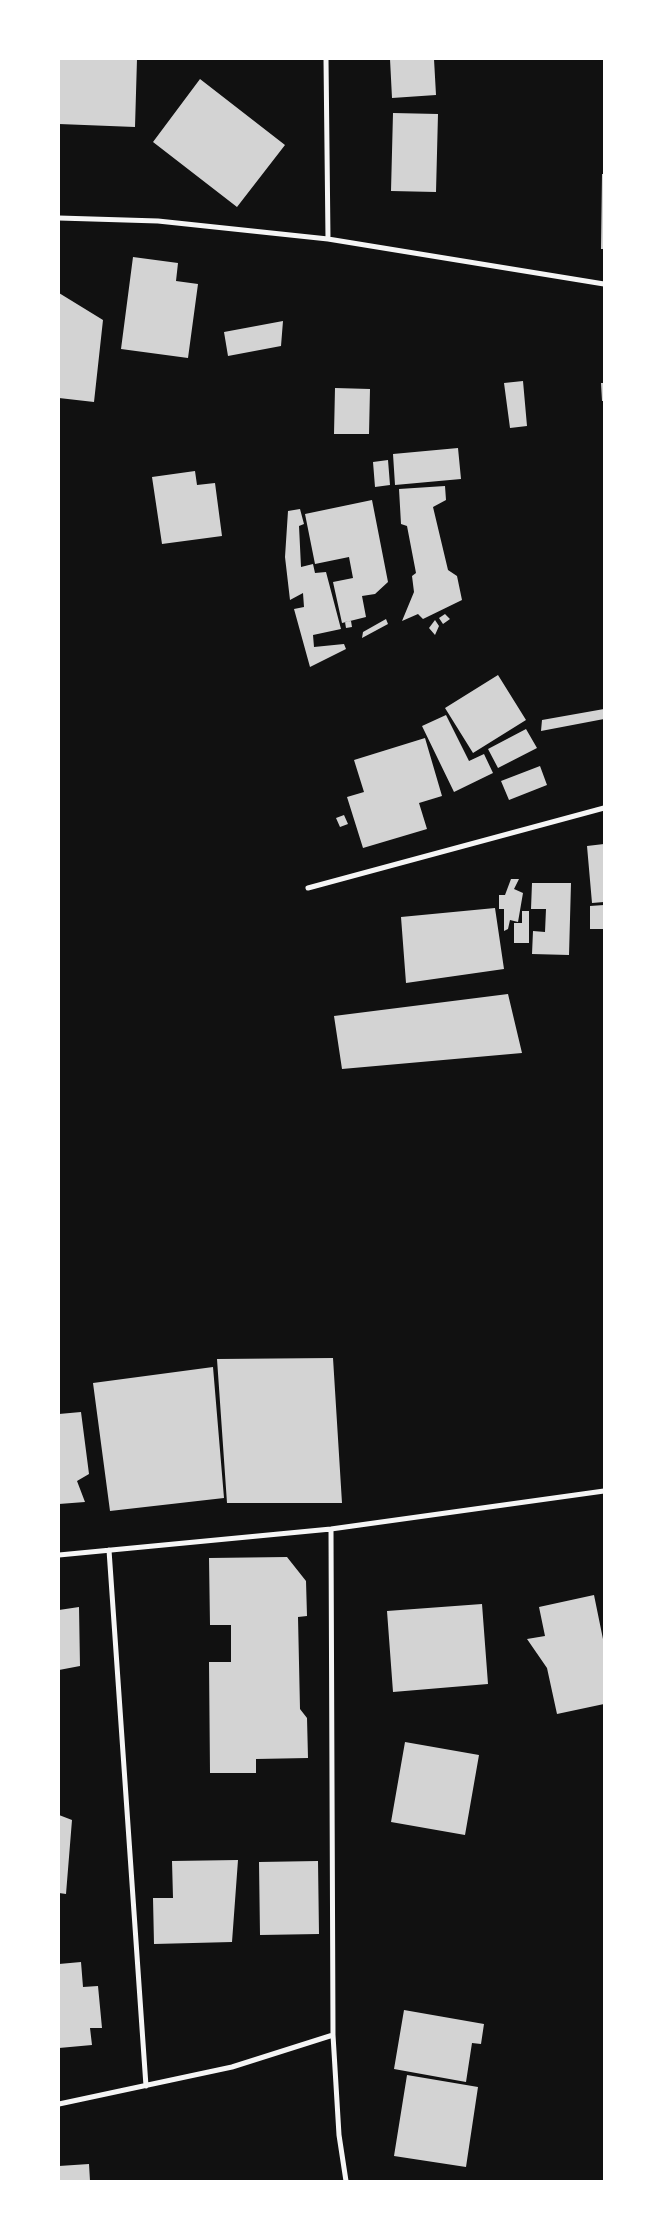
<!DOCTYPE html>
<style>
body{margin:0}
#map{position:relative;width:663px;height:2240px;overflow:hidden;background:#111;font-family:Poppins,sans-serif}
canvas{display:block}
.frame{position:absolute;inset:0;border:60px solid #fff;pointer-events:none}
</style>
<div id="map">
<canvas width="663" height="2240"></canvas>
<div class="frame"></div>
</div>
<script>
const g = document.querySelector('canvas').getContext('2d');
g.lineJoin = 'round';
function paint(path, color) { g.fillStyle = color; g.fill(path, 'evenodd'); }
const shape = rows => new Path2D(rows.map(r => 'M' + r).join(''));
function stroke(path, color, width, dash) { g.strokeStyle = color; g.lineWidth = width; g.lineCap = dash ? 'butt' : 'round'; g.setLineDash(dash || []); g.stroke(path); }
paint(shape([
 [59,59,137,59,135,127,59,124],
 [390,59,434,59,436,95,392,98],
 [200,79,285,145,237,207,153,142],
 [393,113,438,114,436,192,391,191],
 [602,174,604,174,604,249,601,249],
 [133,257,178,263,176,281,198,284,188,358,121,349],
 [59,293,103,320,94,402,59,398],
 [283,321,281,346,228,356,224,332],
 [523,381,527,426,510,428,504,383],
 [601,383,604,383,604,401,602,401],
 [335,388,370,389,369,434,334,434],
 [458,448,461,479,395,485,393,454],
 [388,460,390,485,375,487,373,462],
 [195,471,197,485,215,483,222,536,162,544,152,477],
 [445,486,446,500,433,507,448,570,457,576,462,600,423,619,418,614,402,621,414,592,412,576,416,573,407,526,401,524,399,489],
 [372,500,388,582,375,594,362,596,366,617,342,623,333,582,353,578,349,557,315,564,305,514],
 [300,509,304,524,299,526,301,567,313,564,315,573,326,572,341,629,313,635,314,647,344,644,346,649,310,667,294,609,304,607,303,593,290,600,285,557,288,511],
 [445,614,450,619,443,624,439,618],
 [386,619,388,624,362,638,363,632],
 [435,620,439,626,435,635,429,628],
 [351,621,352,627,346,628,345,622],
 [498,675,526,720,473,753,445,708],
 [604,709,604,719,541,731,542,720],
 [446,715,469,761,484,754,493,773,454,792,422,726],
 [526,729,537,748,498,768,488,749],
 [425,738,442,796,419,803,427,829,363,848,347,797,364,792,354,760],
 [540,766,547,785,509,800,501,781],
 [344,815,348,824,340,827,336,818],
 [604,844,604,902,592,903,587,846],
 [511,879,519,879,514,889,523,893,518,922,510,920,508,929,504,931,504,909,499,909,499,895,505,895],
 [532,883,571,883,569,955,532,954,533,931,545,932,546,909,531,909],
 [604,905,604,929,590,929,590,906],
 [495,908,504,969,406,983,401,917],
 [522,911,529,911,529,943,514,943,514,923,522,923],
 [508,994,522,1053,342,1069,334,1016],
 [333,1358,342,1503,227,1503,217,1359],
 [213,1367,224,1498,110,1511,93,1383],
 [81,1412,89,1474,77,1481,85,1502,59,1504,59,1414],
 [287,1557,306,1581,307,1616,298,1617,300,1709,307,1718,308,1758,256,1759,256,1773,210,1773,209,1662,231,1662,231,1625,210,1625,209,1558],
 [594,1595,604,1644,604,1704,557,1714,547,1668,527,1639,545,1636,539,1607],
 [482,1604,488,1684,393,1692,387,1611],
 [79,1607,80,1666,59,1670,59,1610],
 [405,1742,479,1755,465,1835,391,1822],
 [59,1815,72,1820,66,1894,59,1893],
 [238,1860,232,1942,154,1944,153,1898,173,1898,172,1861],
 [318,1861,319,1934,260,1935,259,1862],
 [81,1962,83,1987,98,1986,102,2028,90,2028,92,2045,59,2048,59,1964],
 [404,2010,484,2024,481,2044,472,2043,466,2082,394,2069],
 [407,2075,478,2087,466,2167,394,2156],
 [89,2164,90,2181,59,2181,59,2166]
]), '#d3d3d3');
stroke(shape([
 [326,59,328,239],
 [59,218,158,221,328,239,604,284],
 [308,888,604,808],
 [331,1529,333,2035,339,2135,346,2181],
 [109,1550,146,2086],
 [59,1555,331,1529,604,1491],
 [59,2104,232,2067,333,2035]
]), '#f5f5f5', 5);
</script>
